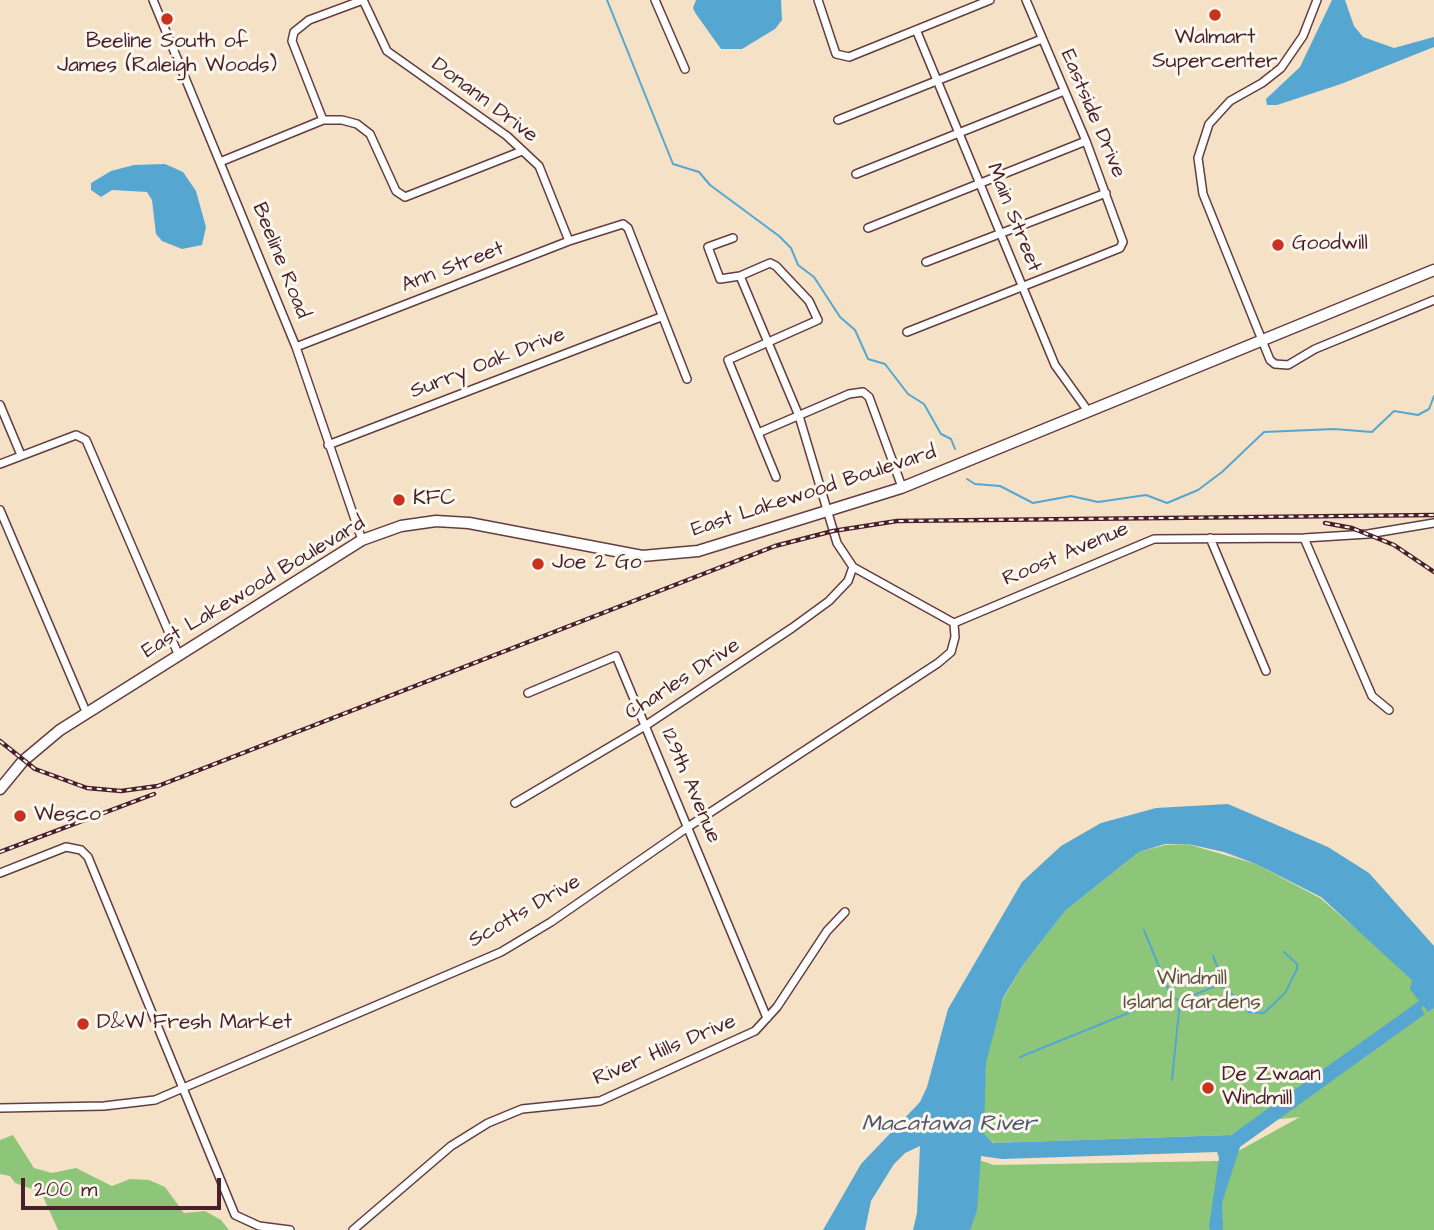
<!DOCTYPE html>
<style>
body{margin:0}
#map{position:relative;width:1434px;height:1230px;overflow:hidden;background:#f5e1c6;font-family:"Architects Daughter",sans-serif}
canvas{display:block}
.scale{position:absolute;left:21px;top:1178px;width:200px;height:32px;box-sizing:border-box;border:4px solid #4a1f2b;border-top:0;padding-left:9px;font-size:21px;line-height:24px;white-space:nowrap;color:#4a1f2b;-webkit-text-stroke:5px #fbf7ec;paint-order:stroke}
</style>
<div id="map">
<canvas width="1434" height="1230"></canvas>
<div class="scale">200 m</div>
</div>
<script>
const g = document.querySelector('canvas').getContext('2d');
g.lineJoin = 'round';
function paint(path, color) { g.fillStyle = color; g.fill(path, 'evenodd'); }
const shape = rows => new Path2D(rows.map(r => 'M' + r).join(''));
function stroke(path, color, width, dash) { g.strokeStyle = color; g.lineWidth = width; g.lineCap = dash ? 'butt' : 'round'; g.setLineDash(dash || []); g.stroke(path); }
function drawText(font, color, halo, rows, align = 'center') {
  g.font = font + ' "Architects Daughter",sans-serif'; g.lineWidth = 6; g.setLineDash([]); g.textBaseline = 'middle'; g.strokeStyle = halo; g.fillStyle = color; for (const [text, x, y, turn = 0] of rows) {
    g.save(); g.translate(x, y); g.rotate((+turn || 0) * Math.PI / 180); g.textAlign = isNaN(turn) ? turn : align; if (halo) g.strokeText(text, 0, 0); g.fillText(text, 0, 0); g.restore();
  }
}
paint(shape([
 [1187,844,1256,864,1320,898,1428,990,1434,1008,1434,1230,953,1230,973,1158,994,1165,1220,1161,1300,1117,1252,1122,1230,1135,994,1143,983,1135,986,1062,994,1025,1003,999,1023,965,1066,910,1139,852,1165,845],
 [13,1135,34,1168,52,1173,76,1168,112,1186,130,1179,149,1180,165,1187,184,1213,205,1211,221,1220,229,1230,58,1230,41,1192,15,1183,10,1176,0,1174,0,1140]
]), '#8ec679');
paint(shape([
 [696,0,781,0,782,20,775,29,742,49,721,49,696,14,693,8],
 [1332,0,1345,0,1354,26,1363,37,1394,48,1434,37,1434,47,1341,84,1277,105,1267,105,1266,99,1300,67],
 [165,164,183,172,196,191,206,227,202,245,182,249,162,241,156,234,152,200,147,192,112,190,101,197,91,190,91,183,111,171,134,165],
 [1228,804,1328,847,1369,873,1434,946,1434,1008,1428,1012,1424,1006,1421,1008,1425,1014,1240,1147,1222,1203,1223,1230,1210,1230,1209,1226,1219,1158,1217,1152,1002,1159,981,1156,977,1211,970,1230,913,1230,917,1213,920,1146,905,1153,894,1164,871,1201,865,1230,823,1230,861,1164,920,1102,927,1087,948,1009,1022,882,1061,846,1101,823,1156,808],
 [1165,844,1188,844,1224,852,1256,864,1321,897,1412,980,1410,989,1419,1001,1231,1135,993,1143,984,1134,986,1063,1003,998,1023,965,1066,910,1139,852]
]), '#55a6d0');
stroke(shape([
 [607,0,673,164,699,172,710,185,779,236,791,248,798,265,814,277,840,317,855,330,868,359,885,364,908,394,924,404,941,434,951,439,955,449],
 [967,479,975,484,1000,486,1033,503,1071,496,1098,502,1146,495,1167,503,1198,490,1222,472,1264,432,1334,429,1372,432,1394,411,1418,415,1429,409,1434,396],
 [1144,930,1170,994],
 [1213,956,1220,973,1218,985],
 [1180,1001,1218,985,1228,990,1249,1012,1264,1013,1285,993,1297,969,1297,964,1284,952],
 [1020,1057,1170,996,1180,1001,1172,1080]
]), '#55a6d0', 2);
const minor = shape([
 [153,0,296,347,362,540],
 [363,0,387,51,507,136,539,166,569,241],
 [655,0,685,69],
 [818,0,836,54,849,57,990,0],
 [1317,0,1303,36,1281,68,1262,83,1230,101,1209,124,1198,158,1203,194,1270,360,1275,364,1288,365,1315,349,1434,300],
 [917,32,1055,365,1088,411],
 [323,120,292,41,294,32,309,20,363,0],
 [838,120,1042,39],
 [220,162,323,120,342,120,357,124,370,134,396,191,405,197,522,151],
 [856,174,1064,91],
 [868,228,1086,141],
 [733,238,708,247,720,279,740,276,770,263,776,266,809,301,818,320,728,360,776,477],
 [926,262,1106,193],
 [740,276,799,416,837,543,853,567,954,623,1154,539,1304,538,1372,696,1389,710],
 [907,332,1095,258,1120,248,1123,242,1086,141,1026,0],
 [296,347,569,241,623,224,628,228,687,379],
 [0,405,21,455],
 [758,433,849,394,863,392,869,397,902,487],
 [328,445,661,317],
 [0,464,76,435,86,440,179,656],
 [0,510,87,714],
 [1210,538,1266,671],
 [1304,538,1368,534,1434,523],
 [528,693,616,656,767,1018],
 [515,803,645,726,792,628,829,601,848,581,853,567],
 [0,873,66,847,81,850,88,857,235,1215,259,1226,290,1230],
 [0,1108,104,1106,155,1100,501,952,551,922,688,827,938,663,951,652,955,637,954,623],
 [353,1230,451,1146,488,1123,522,1109,600,1101,755,1031,777,1007,827,931,845,912]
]);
const secondary = shape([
 [0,789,23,761,60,730,362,540,401,526,436,521,469,523,642,556,698,551,901,488,1434,270]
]);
stroke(minor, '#643c42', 10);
stroke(secondary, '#643c42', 13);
stroke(minor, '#fff', 7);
stroke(secondary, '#fff', 10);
const rail = shape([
 [1325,523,1352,528,1394,545,1434,572],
 [0,741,35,769,87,788,121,791,158,786,775,546,833,531,897,521,1434,515],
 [0,852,154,794]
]);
stroke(rail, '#4a1f2b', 4.5);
stroke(rail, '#fbf7ec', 2, [5]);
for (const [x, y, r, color] of [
 [1215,15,7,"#c8321e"],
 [167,19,7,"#c8321e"],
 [1278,245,7,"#c8321e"],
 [399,500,7,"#c8321e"],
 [538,564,7,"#c8321e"],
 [20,816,7,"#c8321e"],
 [83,1024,7,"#c8321e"],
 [1208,1088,7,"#c8321e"]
]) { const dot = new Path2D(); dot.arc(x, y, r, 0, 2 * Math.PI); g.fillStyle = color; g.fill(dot); stroke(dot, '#fbf7ec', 2.5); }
drawText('21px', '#4a1f2b', '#fbf7ec', [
 ["Walmart",1215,39,"center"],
 ["Supercenter",1215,63,"center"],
 ["Beeline South of",167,43,"center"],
 ["James (Raleigh Woods)",167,67,"center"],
 ["Goodwill",1292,245],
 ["KFC",413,500],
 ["Joe 2 Go",552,564],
 ["Wesco",34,816],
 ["D&W Fresh Market",97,1024],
 ["De Zwaan",1222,1076],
 ["Windmill",1222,1100]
], 'left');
drawText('21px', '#4a1f2b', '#fbf7ec', [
 ["Donann Drive",484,101,37],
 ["Eastside Drive",1092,114,67],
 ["Main Street",1013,218,68],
 ["Beeline Road",280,261,68],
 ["Ann Street",453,268,-21],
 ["Surry Oak Drive",488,364,-21],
 ["East Lakewood Boulevard",814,492,-18],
 ["Roost Avenue",1066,555,-23],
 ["East Lakewood Boulevard",254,588,-31],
 ["Charles Drive",683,680,-33],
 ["129th Avenue",690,786,67],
 ["Scotts Drive",525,912,-30],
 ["River Hills Drive",665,1051,-23]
]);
drawText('21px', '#5e5142', '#fbf7ec', [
 ["Windmill",1192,980],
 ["Island Gardens",1192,1004]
]);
drawText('italic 23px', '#4e556d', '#fbf7ec', [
 ["Macatawa River",949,1125]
]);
</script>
